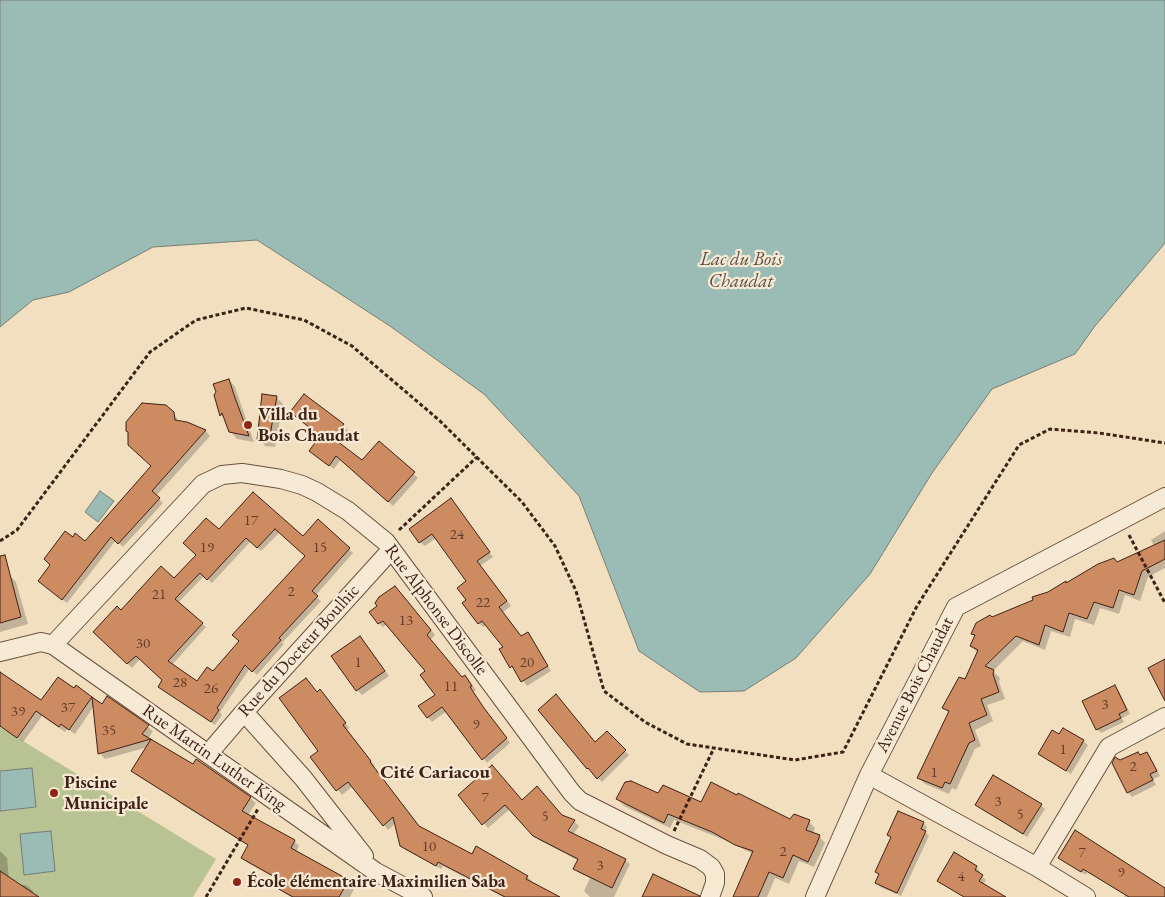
<!DOCTYPE html>
<meta charset="utf-8">
<style>
body{margin:0}
canvas{display:block;background:#f2dfbf}
</style>
<canvas width="1165" height="897"></canvas>
<script>
const g = document.querySelector('canvas').getContext('2d');
g.lineJoin = 'round';
function paint(path, color) { g.fillStyle = color; g.fill(path, 'evenodd'); }
const shape = rows => new Path2D(rows.map(r => 'M' + r).join(''));
function stroke(path, color, width, dash) { g.strokeStyle = color; g.lineWidth = width; g.lineCap = dash ? 'butt' : 'round'; g.setLineDash(dash || []); g.stroke(path); }
function drawText(font, color, halo, rows, align = 'center') {
  g.font = font + ' "EB Garamond",serif'; g.lineWidth = 4.5; g.setLineDash([]); g.textBaseline = 'middle'; g.strokeStyle = halo; g.fillStyle = color; for (const [text, x, y, turn = 0] of rows) {
    g.save(); g.translate(x, y); g.rotate((+turn || 0) * Math.PI / 180); g.textAlign = isNaN(turn) ? turn : align; if (halo) g.strokeText(text, 0, 0); g.fillText(text, 0, 0); g.restore();
  }
}
paint(shape([
 [0,727,216,859,193,897,0,897]
]), '#b9c292');
const water = shape([
 [0,0,1165,0,1165,243,1095,326,1075,354,992,389,932,473,870,574,796,658,744,691,700,692,639,651,579,496,484,394,390,326,257,240,153,247,69,292,33,300,0,327,0,0],
 [100,491,114,501,98,522,85,512,100,491],
 [32,768,36,807,0,811,0,771,32,768],
 [51,831,55,871,24,875,20,834,51,831]
]);
paint(water, '#9bbcb5');
stroke(water, '#777e75', 1);
paint(shape([
 [229,380,235,387,254,442,237,439,230,431,226,419,221,415,215,396],
 [276,397,283,404,275,447,265,446,259,439],
 [165,406,177,418,178,422,187,423,206,431,210,436,156,496,163,503,123,547,116,540,67,603,39,581,73,538,85,542,153,466],
 [344,426,348,430,337,443,362,462,379,443,418,478,393,506,341,459,334,469,315,455,331,444],
 [253,493,303,537,318,521,353,553,315,596,321,601,282,643,284,644,257,675,250,668,220,712,222,715,215,725,163,690,163,680,140,659,132,668,94,632,121,611,174,579],
 [280,532,307,556,240,641,213,672,198,683,172,665,206,627,178,603,204,576,212,583,251,541,261,551],
 [455,504,493,557,480,566,511,606,503,612,522,637,528,634,532,638,551,671,527,686,516,671,511,667,501,649,504,647,487,625,483,627,479,623,468,600,468,581,436,538,425,546,420,542],
 [1165,531,1165,568,1148,577,1140,601,1125,595,1119,614,1100,608,1094,625,1075,619,1070,637,1051,631,1045,650,1023,641,993,671,1000,678,999,682,1005,699,987,705,993,721,975,730,981,746,975,749,956,790,952,788,949,794,925,784,918,777,949,713,943,707,966,681,977,652,971,646,975,636,973,634,978,622,990,616,992,618,1035,600,1067,584,1154,546,1151,540],
 [9,575,16,582,28,624,0,632,0,577],
 [399,592,435,635,430,640,462,678,465,676,469,680,476,690,473,692,488,714,510,743,487,763,447,711,432,722,428,717,437,696,426,672,387,624,383,627,379,623],
 [360,637,389,676,362,695,357,690],
 [0,679,42,702,74,690,76,687,103,706,108,698,153,731,148,739,194,766,197,761,250,798,256,803,248,815,294,841,299,846,296,852,350,882,355,887,350,897,291,897,284,893,279,888,282,882,248,863,242,858,249,846,181,804,176,799,138,776,133,771,148,747,105,759,100,753,94,706,75,734,67,729,65,732,42,716,23,742,7,729,0,715],
 [1114,687,1119,691,1130,714,1122,718,1124,722,1101,733,1097,729],
 [317,693,324,695,349,728,347,730,375,766,373,767,420,828,472,856,527,877,532,881,531,883,552,897,503,897,443,866,441,869,406,850,401,845,396,823,388,830,353,786,342,795,312,758,320,751],
 [607,733,629,755,602,782,588,768,596,743],
 [1060,736,1083,741,1088,745,1071,774,1044,758,1039,754],
 [1147,753,1151,758,1160,776,1153,779,1156,785,1132,797,1128,792,1120,762],
 [459,795,522,801,566,837,575,822,579,826,573,835,625,860,630,864,614,897,590,897,584,891,590,878,579,873,575,868,579,861,539,840,510,809,488,828],
 [659,795,791,820,809,822,815,828,813,834,819,836,825,843,814,867,799,861,789,884,775,878,767,897,735,897,753,854,727,841,674,820,670,828,624,806,618,799],
 [1041,805,1045,809,1027,837,980,808],
 [923,823,927,827,925,832,929,836,901,896,880,887,877,883,880,875,876,872],
 [0,851,7,858,9,879,19,885,26,885,33,891,33,897,0,897],
 [954,854,976,867,980,871,979,874,986,880,983,885,1004,897,964,897,942,884,938,880],
 [1059,858,1165,889,1165,897,1124,897,1125,895,1087,872,1086,875]
]), '#0003');
const building = shape([
 [229,379,234,395,249,436,229,432,222,413,220,416,214,395,216,392,213,384,229,379],
 [262,394,277,396,269,441,257,440,262,394],
 [304,394,344,424,333,438,362,460,379,441,415,472,388,502,336,456,329,466,309,451,320,436,290,412,304,394],
 [142,403,166,405,174,412,175,420,187,422,206,430,152,491,160,498,118,544,111,537,62,600,38,581,50,565,44,559,65,531,73,537,75,533,85,541,151,466,128,445,128,432,126,431,126,422,142,403],
 [253,492,303,536,318,519,350,548,312,591,318,596,279,638,281,640,252,672,245,665,217,708,219,710,211,722,158,687,162,680,136,656,127,664,93,632,117,606,121,610,161,566,174,578,196,555,183,543,206,518,219,529,253,492],
 [275,529,305,556,232,635,239,641,213,671,207,667,197,681,168,661,203,623,175,599,200,573,207,580,246,538,257,548,275,529],
 [451,498,490,552,477,561,507,601,499,607,521,636,528,632,548,666,521,682,512,666,510,668,499,649,503,647,482,621,478,624,462,603,466,600,457,588,466,581,432,534,419,543,409,529,451,498],
 [1165,540,1165,559,1142,571,1134,595,1119,590,1113,608,1094,602,1087,619,1069,613,1063,632,1045,625,1039,645,1016,636,985,666,994,670,993,674,999,692,981,699,987,715,969,723,975,740,969,743,950,784,945,782,942,788,917,778,949,711,942,708,959,677,965,679,978,650,970,646,975,635,971,634,976,623,990,615,992,617,1033,600,1032,597,1048,592,1066,581,1066,583,1098,564,1114,558,1117,562,1165,540],
 [5,555,21,617,0,623,0,556,5,555],
 [395,586,431,630,427,635,462,677,465,675,472,686,470,687,484,708,507,738,482,760,442,707,427,718,418,706,435,695,420,675,425,671,383,621,378,624,369,612,377,606,375,603,379,597,395,586],
 [360,636,385,671,356,691,331,656,360,636],
 [1165,659,1165,701,1148,668,1165,659],
 [0,672,41,700,58,677,74,688,76,685,92,697,69,730,61,724,59,727,36,711,17,738,0,726,0,672],
 [306,678,317,692,320,689,346,723,343,725,371,761,370,762,419,826,472,854,476,846,528,876,526,879,560,897,505,897,438,862,436,866,400,846,393,817,383,826,348,782,336,791,310,757,318,751,279,698,306,678],
 [1115,685,1127,710,1119,714,1121,718,1096,730,1082,701,1115,685],
 [556,694,595,742,607,731,626,750,597,779,588,768,587,769,538,710,556,694],
 [107,696,149,725,142,734,193,764,196,759,251,797,242,811,295,840,291,848,349,880,339,897,293,897,277,888,282,881,241,858,248,845,131,771,151,739,98,754,92,697,102,704,107,696],
 [1063,728,1084,740,1066,771,1038,754,1052,730,1059,734,1063,728],
 [1138,752,1140,755,1147,752,1157,771,1150,774,1153,780,1127,793,1112,763,1115,757,1120,760,1138,752],
 [492,765,522,800,537,786,562,815,575,820,568,831,626,859,612,888,573,869,578,859,533,836,505,805,482,825,458,795,492,765],
 [993,775,1042,804,1023,834,975,805,993,775],
 [631,781,658,793,663,785,701,802,711,782,737,795,738,793,790,819,794,814,810,820,806,830,820,835,817,843,808,862,793,855,783,878,769,872,758,897,733,897,753,851,735,845,712,832,668,814,664,823,616,799,625,782,631,781],
 [898,811,924,822,921,829,926,831,897,893,875,883,879,874,875,872,891,837,887,835,898,811],
 [1075,830,1165,888,1165,897,1129,897,1083,869,1081,872,1058,858,1075,830],
 [954,852,977,866,975,870,983,875,979,881,1006,897,964,897,937,881,954,852],
 [0,871,39,897,0,897,0,871],
 [653,874,700,896,700,897,642,897,653,874]
]);
paint(building, '#cd8b61');
stroke(building, '#402116', 1);
const minor = shape([
 [53,645,203,484,222,475,242,473,281,479,302,485,317,492,348,511,386,542,572,793,580,801,667,845,700,859,711,867,715,874,715,883,710,897],
 [0,652,41,642,53,645,376,872,423,897],
 [244,712,303,778,364,856],
 [209,753,244,712,391,550],
 [869,775,1037,867,1086,897],
 [1037,867,1109,747,1165,717],
 [815,897,869,775,956,607,1165,497]
]);
stroke(minor, '#6c5040', 20);
stroke(shape([
 [399,530,477,457],
 [1129,535,1165,603],
 [0,541,17,530,150,352,196,320,246,308,304,320,352,346,439,420,522,502,555,546,576,591,604,691,645,722,687,744,795,760,843,752,917,606,1019,445,1050,429,1099,433,1165,443],
 [674,831,714,748],
 [206,897,258,809]
]), '#402116', 3, [4, 2.5]);
stroke(minor, '#f7ead5', 18);
for (const [x, y, r, color] of [
 [248,425,5,"#8f2418"],
 [54,793,5,"#8f2418"],
 [237,882,5,"#8f2418"]
]) { const dot = new Path2D(); dot.arc(x, y, r, 0, 2 * Math.PI); g.fillStyle = color; g.fill(dot); stroke(dot, '#f7ead5', 2); }
drawText('15px', '#633c29', null, [
 ["17",251,521],
 ["24",457,535],
 ["19",207,548],
 ["15",320,548],
 ["2",291,592],
 ["21",159,595],
 ["22",483,603],
 ["13",406,621],
 ["30",143,644],
 ["1",358,663],
 ["20",527,663],
 ["28",180,683],
 ["11",451,687],
 ["26",211,689],
 ["3",1105,705],
 ["37",68,708],
 ["39",18,712],
 ["9",476,725],
 ["35",109,731],
 ["1",1063,750],
 ["2",1133,767],
 ["1",934,773],
 ["7",485,798],
 ["3",998,802],
 ["5",1020,815],
 ["5",545,817],
 ["10",429,847],
 ["2",783,852],
 ["7",1082,853],
 ["3",600,866],
 ["9",1121,873],
 ["4",961,877]
]);
drawText('bold 18px', '#402116', '#f7ead5', [
 ["Villa du",258,415],
 ["Bois Chaudat",258,436],
 ["Piscine",64,783],
 ["Municipale",64,804],
 ["École élémentaire Maximilien Saba",247,882]
], 'left');
drawText('18px', '#402116', '#f7ead5', [
 ["Rue Alphonse Discolle",436,610,53],
 ["Rue du Docteur Boulhic",299,651,-48],
 ["Avenue Bois Chaudat",915,685,-63],
 ["Rue Martin Luther King",214,758,35]
]);
drawText('italic 19px', '#5b5046', '#f7ead5', [
 ["Lac du Bois",741,260],
 ["Chaudat",741,282]
]);
drawText('bold 19px', '#402116', '#f7ead5', [
 ["Cité Cariacou",435,773]
]);
</script>
